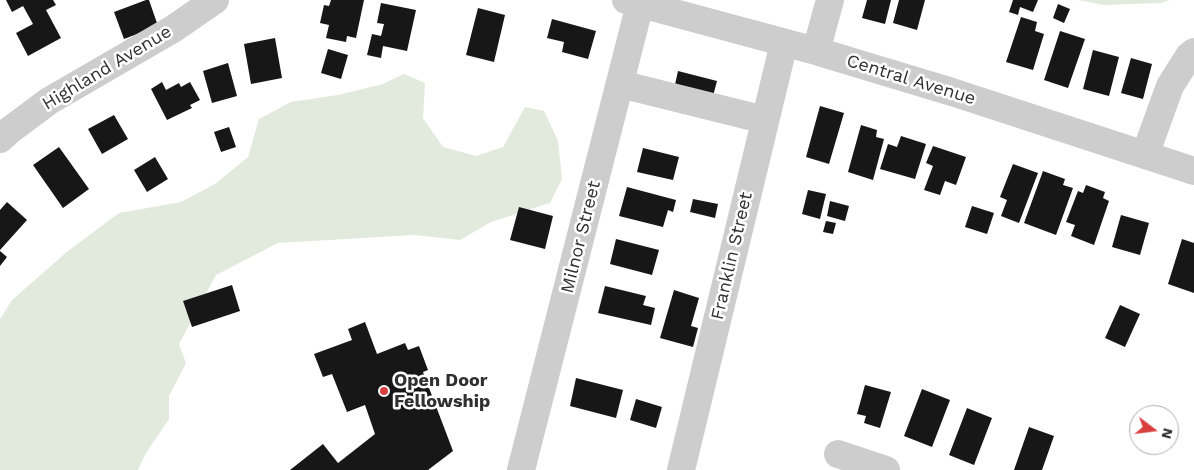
<!DOCTYPE html>
<style>
body{margin:0}
#map{position:relative;width:1194px;height:470px;overflow:hidden;background:#fff;font-family:"Work Sans",sans-serif}
canvas{display:block}
.north{position:absolute;left:1129px;top:405px;width:50px;height:50px;box-sizing:border-box;background:#fff;border:1px solid #acacac;border-radius:50%;rotate:105deg;font-size:14px;font-weight:700;line-height:20px;text-align:center;color:#303030}
.north::after{content:'';display:block;margin:auto;width:18px;height:22px;background:#da3f40;clip-path:polygon(50% 0,100% 100%,50% 72%,0 100%)}
</style>
<div id="map">
<canvas width="1194" height="470"></canvas>
<div class="north">N</div>
</div>
<script>
const g = document.querySelector('canvas').getContext('2d');
g.lineJoin = 'round';
function paint(path, color) { g.fillStyle = color; g.fill(path, 'evenodd'); }
const shape = rows => new Path2D(rows.map(r => 'M' + r).join(''));
function stroke(path, color, width, dash) { g.strokeStyle = color; g.lineWidth = width; g.lineCap = dash ? 'butt' : 'round'; g.setLineDash(dash || []); g.stroke(path); }
function drawText(font, color, halo, rows, align = 'center') {
  g.font = font + ' "Work Sans",sans-serif'; g.lineWidth = 5; g.setLineDash([]); g.textBaseline = 'middle'; g.strokeStyle = halo; g.fillStyle = color; for (const [text, x, y, turn = 0] of rows) {
    g.save(); g.translate(x, y); g.rotate((+turn || 0) * Math.PI / 180); g.textAlign = isNaN(turn) ? turn : align; if (halo) g.strokeText(text, 0, 0); g.fillText(text, 0, 0); g.restore();
  }
}
paint(shape([
 [1078,0,1170,0,1161,3,1104,5],
 [404,74,425,83,423,118,443,147,476,156,503,147,525,107,544,111,558,141,562,179,550,203,491,222,460,240,414,235,278,243,216,275,179,344,186,363,169,396,169,419,146,453,138,470,0,470,0,319,12,300,68,251,119,213,181,202,215,184,248,157,259,119,291,102,338,95,383,84]
]), '#e2e9dd');
paint(shape([
 [6,0,53,0,56,5,46,10,61,38,28,56,16,33,33,24,23,6,12,12],
 [146,0,149,0,158,26,124,39,114,12],
 [331,0,364,0,356,38,347,36,346,42,326,38,329,25,320,23,324,5,329,6],
 [867,0,891,0,885,24,862,18],
 [899,0,925,0,917,30,893,23],
 [1013,0,1038,0,1033,12,1020,7,1018,15,1009,12],
 [381,3,416,10,407,51,383,46,381,58,367,55,372,34,381,36,384,24,377,23],
 [1058,4,1070,9,1064,23,1053,18],
 [478,8,505,15,494,62,466,55],
 [1021,17,1037,22,1035,31,1044,34,1033,70,1006,62],
 [552,19,596,31,588,59,562,52,564,42,547,38],
 [1060,31,1085,39,1068,88,1044,80],
 [275,38,282,78,251,84,244,44],
 [328,49,348,55,341,79,321,73],
 [1093,50,1119,57,1109,96,1083,89],
 [1131,58,1152,64,1143,99,1121,93],
 [228,63,237,96,212,103,203,71],
 [678,71,717,81,708,115,674,89],
 [162,82,166,90,179,83,181,87,190,82,200,100,190,105,192,108,167,120,151,89],
 [820,106,844,113,829,164,806,157],
 [114,115,128,139,102,154,88,129],
 [861,125,877,130,876,137,884,139,873,180,848,172],
 [229,127,236,147,221,152,214,132],
 [901,136,926,144,915,179,880,169,888,144,897,147],
 [933,146,966,157,956,185,945,181,940,195,924,190,933,166,926,163],
 [59,147,89,189,63,208,33,165],
 [643,148,679,157,673,180,637,172],
 [155,157,168,179,147,192,134,170],
 [1013,164,1038,173,1019,223,1001,216,1007,200,1000,197],
 [1043,171,1065,179,1063,185,1073,188,1056,235,1024,223],
 [1086,185,1105,192,1103,198,1109,201,1094,245,1071,236,1075,225,1066,222,1078,191,1083,193],
 [627,187,676,200,673,212,668,210,663,227,619,216],
 [808,190,826,194,820,219,802,214],
 [693,199,718,204,715,218,690,212],
 [830,201,849,206,845,221,827,216],
 [7,202,27,220,0,250,0,210],
 [972,206,994,213,987,234,965,227],
 [519,207,553,216,545,249,510,240],
 [1121,215,1149,223,1140,255,1112,247],
 [826,221,836,223,833,234,823,232],
 [616,239,659,250,652,275,610,264],
 [1182,239,1194,243,1194,293,1168,284],
 [0,251,7,257,0,266],
 [232,285,240,311,192,327,183,301],
 [605,286,646,296,643,305,655,308,651,325,598,313],
 [674,290,699,298,691,326,698,328,693,347,660,338],
 [1120,305,1140,314,1125,347,1105,338],
 [365,322,377,354,405,343,408,350,419,346,428,370,423,372,453,451,428,470,290,470,323,444,338,463,375,434,365,405,347,412,332,374,323,377,314,354,352,340,348,329],
 [576,378,623,390,616,418,570,406],
 [865,385,891,392,880,428,864,423,866,416,857,414],
 [922,389,950,400,932,447,904,436],
 [636,399,662,407,656,428,630,420],
 [967,408,992,418,974,465,949,455],
 [1029,427,1054,436,1042,470,1014,470]
]), '#171717');
stroke(shape([
 [626,0,816,51,952,92,1194,171],
 [816,51,830,0],
 [620,84,765,120],
 [0,139,10,130,49,101,173,29,215,0],
 [1145,155,1170,86,1189,56,1194,52],
 [838,454,886,470],
 [521,470,640,4],
 [681,470,784,43]
]), '#cdcdcd', 28);
for (const [x, y, r, color] of [
 [384,391,5,"#da3f40"]
]) { const dot = new Path2D(); dot.arc(x, y, r, 0, 2 * Math.PI); g.fillStyle = color; g.fill(dot); stroke(dot, '#fff', 2); }
drawText('18px', '#303030', '#fff', [
 ["Highland Avenue",107,68,-31],
 ["Central Avenue",911,80,17],
 ["Milnor Street",581,237,-76],
 ["Franklin Street",732,256,-77]
]);
drawText('bold 18px', '#303030', '#fff', [
 ["Open Door",394,381],
 ["Fellowship",394,402]
], 'left');
</script>
